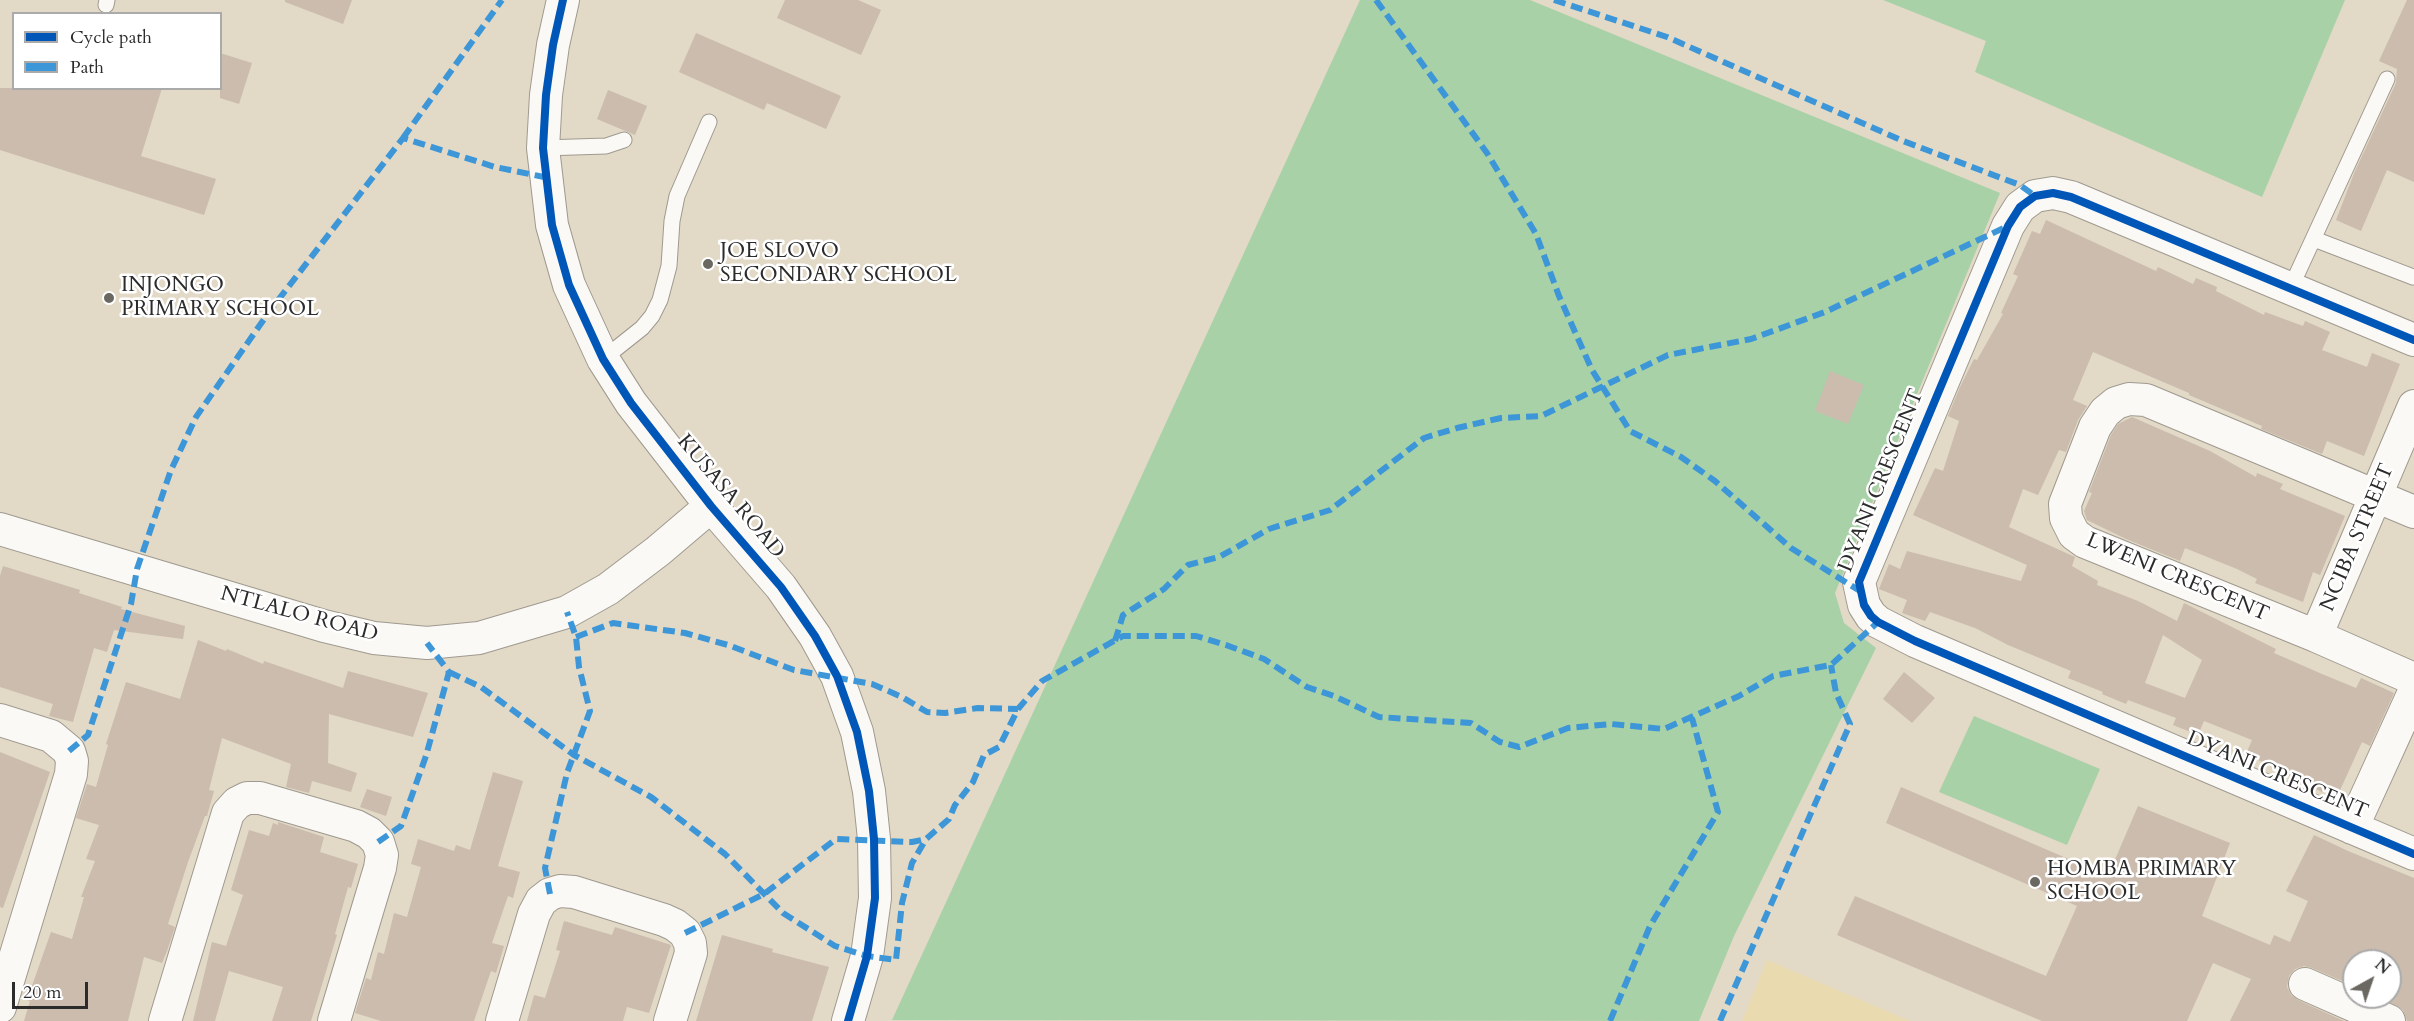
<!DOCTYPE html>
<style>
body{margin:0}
#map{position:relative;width:2414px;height:1021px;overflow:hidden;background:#e2d9c6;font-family:Cardo,serif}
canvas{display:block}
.legend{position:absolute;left:12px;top:12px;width:210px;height:78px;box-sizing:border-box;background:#fff;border:2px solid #aaa;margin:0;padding:8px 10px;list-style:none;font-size:18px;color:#2b2b2b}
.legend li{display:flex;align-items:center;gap:12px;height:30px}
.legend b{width:30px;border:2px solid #aaa}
.north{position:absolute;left:2342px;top:949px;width:60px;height:60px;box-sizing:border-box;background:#fff;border:2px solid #aaa;border-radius:50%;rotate:40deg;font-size:16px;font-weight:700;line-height:24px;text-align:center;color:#2b2b2b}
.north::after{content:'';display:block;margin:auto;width:21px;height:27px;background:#6b6861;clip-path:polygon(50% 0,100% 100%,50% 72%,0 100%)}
.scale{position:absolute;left:12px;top:982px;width:76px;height:27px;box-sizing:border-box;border:3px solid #2b2b2b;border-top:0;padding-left:8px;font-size:18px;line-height:21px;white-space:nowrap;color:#2b2b2b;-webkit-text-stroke:4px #fff;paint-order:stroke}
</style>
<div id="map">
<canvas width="2414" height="1021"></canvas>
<ul class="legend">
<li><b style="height:8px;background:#0057b8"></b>Cycle path</li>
<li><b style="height:8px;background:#3c96d7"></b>Path</li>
</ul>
<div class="north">N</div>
<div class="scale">20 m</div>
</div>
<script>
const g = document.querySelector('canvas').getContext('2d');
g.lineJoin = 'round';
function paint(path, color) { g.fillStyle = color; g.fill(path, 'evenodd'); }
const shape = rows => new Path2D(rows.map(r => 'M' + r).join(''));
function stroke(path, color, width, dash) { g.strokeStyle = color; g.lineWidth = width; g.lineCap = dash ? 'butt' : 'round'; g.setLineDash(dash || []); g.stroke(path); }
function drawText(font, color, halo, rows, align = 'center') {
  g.font = font + ' Cardo,serif'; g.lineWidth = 5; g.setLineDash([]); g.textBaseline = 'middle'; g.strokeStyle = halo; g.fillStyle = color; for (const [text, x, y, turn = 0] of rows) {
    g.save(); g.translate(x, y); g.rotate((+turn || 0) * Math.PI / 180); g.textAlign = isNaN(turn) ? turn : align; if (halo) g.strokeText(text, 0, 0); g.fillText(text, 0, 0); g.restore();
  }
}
paint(shape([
 [1360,0,1530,0,2000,193,1835,593,1844,623,1876,648,1734,936,1699,1021,892,1020],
 [1883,0,2345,0,2262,197,1975,72,1986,41],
 [1974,716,2100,769,2067,845,1939,792]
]), '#a8d1a7');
paint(shape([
 [1767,960,1910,1021,1742,1021]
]), '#e9dab0');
paint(shape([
 [285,0,352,0,343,24,285,2],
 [785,0,858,0,881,10,861,55,777,18],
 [2407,0,2414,0,2414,182,2387,170,2361,231,2336,220,2355,171,2396,83,2397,69,2379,61],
 [696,33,841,96,826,129,767,103,764,110,679,72],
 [220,53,252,63,239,104,220,98],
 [0,88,162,88,141,156,216,179,204,215,0,150],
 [608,90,647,106,635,135,597,119],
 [2046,220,2156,271,2158,267,2193,284,2196,278,2217,287,2216,291,2264,315,2265,312,2303,326,2305,321,2330,332,2322,350,2367,367,2372,353,2400,364,2364,456,2327,441,2322,454,2261,429,2262,426,2189,395,2189,393,2093,352,2073,400,2087,406,2078,420,2066,452,2059,450,2038,495,2023,489,2009,527,2075,557,2072,566,2098,581,2097,585,2138,601,2177,621,2184,603,2276,649,2274,653,2322,674,2356,688,2361,678,2394,693,2370,746,2362,742,2336,799,2246,754,2252,740,2204,721,2198,735,2173,725,2176,718,2128,700,2126,704,2102,694,2103,692,2068,678,2071,671,2008,645,1975,628,1930,612,1925,621,1902,613,1907,600,1879,589,1889,564,1900,569,1907,551,2021,581,2027,565,1913,515,1935,468,1943,471,1959,421,1948,416,1960,387,1974,359,1977,360,2003,314,2001,313,2018,276,2013,274,2032,231,2040,234],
 [2163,635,2202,660,2185,698,2145,683],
 [1830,371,1864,385,1848,424,1815,411],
 [2132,417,2210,451,2256,477,2257,473,2283,484,2280,489,2345,516,2320,575,2313,572,2303,602,2255,583,2257,579,2237,569,2185,548,2180,561,2126,539,2087,520,2084,511,2092,493,2089,492,2111,435,2118,424],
 [3,566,80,590,79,593,122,607,121,609,185,626,183,639,114,630,107,652,94,648,73,722,49,716,53,704,0,687,0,576],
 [198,640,226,651,227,649,263,664,264,661,343,688,348,671,428,693,413,737,329,714,328,763,357,773,351,792,312,781,309,793,286,787,291,764,222,738,209,790,214,791,207,816,205,816,188,862,168,924,175,927,167,951,162,963,144,957,128,1021,24,1021,30,1001,27,1000,51,932,72,939,84,897,81,897,95,861,86,859,99,825,76,818,87,784,96,787,108,745,106,744,126,682,180,699],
 [1904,672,1935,698,1912,723,1883,699],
 [0,752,50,772,3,908,0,907],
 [493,772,523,781,498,866,520,872,513,898,508,896,492,943,504,946,496,973,491,971,474,1021,381,1021,355,1013,366,978,371,980,378,952,384,954,394,913,407,917,421,867,411,864,418,839,454,851,456,845,470,850],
 [1901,787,2108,876,2138,806,2230,843,2202,916,2270,945,2274,935,2290,942,2308,901,2286,891,2314,835,2348,851,2414,878,2414,1021,2407,1021,2403,1010,2379,997,2390,997,2390,961,2354,961,2354,986,2312,968,2304,966,2295,969,2289,976,2287,987,2291,995,2298,1000,2344,1021,2230,1021,2251,979,2213,963,2187,1021,2042,1021,1837,935,1855,896,2046,976,2077,906,1886,823],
 [367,789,392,797,386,816,360,807],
 [278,822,324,837,320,852,358,864,351,888,348,887,335,934,337,935,311,1021,272,1021,283,987,229,971,215,1021,193,1021,212,942,226,946,243,895,231,890,249,830,269,836,273,823,278,825],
 [564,921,612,935,615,927,671,945,649,1013,627,1007,623,1021,527,1021,534,995,545,998,560,951,556,950],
 [722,935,773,949,772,952,829,967,812,1021,696,1021]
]), '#cbbcae');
const lane = shape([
 [106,5,107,0],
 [543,148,606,146,624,140],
 [2314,239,2413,277],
 [2291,287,2387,79],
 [603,359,642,328,652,316,660,300,669,266,672,221,677,196,709,122]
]);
const street = shape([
 [563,0,553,45,546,95,543,148,552,225,569,285,603,359,631,403,711,506,781,587,815,636,837,676,857,732,869,791,874,839,875,898,867,956,848,1021],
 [2414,340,2071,197,2053,193,2035,196,2020,207,2008,226,1859,582,1864,605,1871,616,1878,622,1915,641,2414,854],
 [2414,512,2146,400,2129,399,2116,403,2105,412,2095,427,2065,504,2066,518,2074,534,2085,542,2316,636,2414,679],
 [0,529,324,626,374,638,427,643,479,638,567,612,608,589,658,551,711,506],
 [2316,636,2414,406],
 [0,720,51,736,69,751,72,761,71,774,0,1007],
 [2352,828,2414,692],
 [2305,984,2389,1021],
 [165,1021,228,813,237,803,247,798,260,798,356,826,369,833,378,842,382,855,380,868,334,1021],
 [502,1021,534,914,541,901,550,894,560,891,574,892,664,920,675,925,685,933,690,943,691,953,670,1021]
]);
stroke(lane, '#9f9a90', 17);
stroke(street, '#9f9a90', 34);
stroke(lane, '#fbf9f6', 15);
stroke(street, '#fbf9f6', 32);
stroke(shape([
 [1376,0,1487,153,1536,234,1559,296,1592,370,1630,431,1681,457,1715,481,1791,548,1860,591],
 [1554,0,1667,37,1903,141,2020,185,2035,196],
 [403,138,502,0],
 [576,637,613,623,685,633,728,645,794,670,872,684,902,697,927,712,945,713,978,708,1018,709],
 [1115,641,1123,615,1164,589,1188,565,1219,557,1269,529,1330,510,1424,438,1457,428,1501,418,1541,416,1668,355,1751,339,1825,312,2008,226],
 [449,672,481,687,574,755,651,797,725,854,783,913,835,946,867,956,896,960,902,903,912,863,926,839,949,819,955,805,973,782,984,755,999,747,1018,709,1042,681,1123,636,1196,636,1226,645,1264,659,1307,687,1334,696,1379,717,1471,723,1500,742,1519,747,1568,728,1611,724,1664,729,1739,696,1773,676,1831,665,1878,622],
 [69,751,88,735,131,604,137,569,171,470,196,417,269,312,403,138,495,167,544,177],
 [378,842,401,826,426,756,449,672,427,643],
 [550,894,545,868,567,773,590,711,579,667,576,637,567,612],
 [685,933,764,894,836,839,912,842,926,839],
 [1610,1021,1650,926,1718,812,1692,718],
 [1720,1021,1850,724,1836,693,1831,665]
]), '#3c96d7', 6, [12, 6]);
stroke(shape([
 [563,0,553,45,546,95,543,148,552,225,569,285,603,359,631,403,711,506,781,587,815,636,837,676,857,732,869,791,874,839,875,898,867,956,848,1021],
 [2414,340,2071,197,2053,193,2035,196,2020,207,2008,226,1859,582,1864,605,1871,616,1878,622,1915,641,2414,854]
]), '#0057b8', 8);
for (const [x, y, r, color] of [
 [708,264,6,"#6b6861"],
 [109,298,6,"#6b6861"],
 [2035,882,6,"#6b6861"]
]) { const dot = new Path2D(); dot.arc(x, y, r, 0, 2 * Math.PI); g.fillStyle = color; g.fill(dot); stroke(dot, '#fff', 2); }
drawText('21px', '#2b2b2b', '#fff', [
 ["JOE SLOVO",720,252],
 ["SECONDARY SCHOOL",720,276],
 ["INJONGO",121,286],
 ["PRIMARY SCHOOL",121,310],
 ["HOMBA PRIMARY",2047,870],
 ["SCHOOL",2047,894]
], 'left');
drawText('21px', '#2b2b2b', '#fff', [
 ["DYANI CRESCENT",1882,481,-68],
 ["KUSASA ROAD",730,497,50],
 ["NCIBA STREET",2358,538,-67],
 ["LWENI CRESCENT",2177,578,23],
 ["NTLALO ROAD",299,615,15],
 ["DYANI CRESCENT",2277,776,23]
]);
</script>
